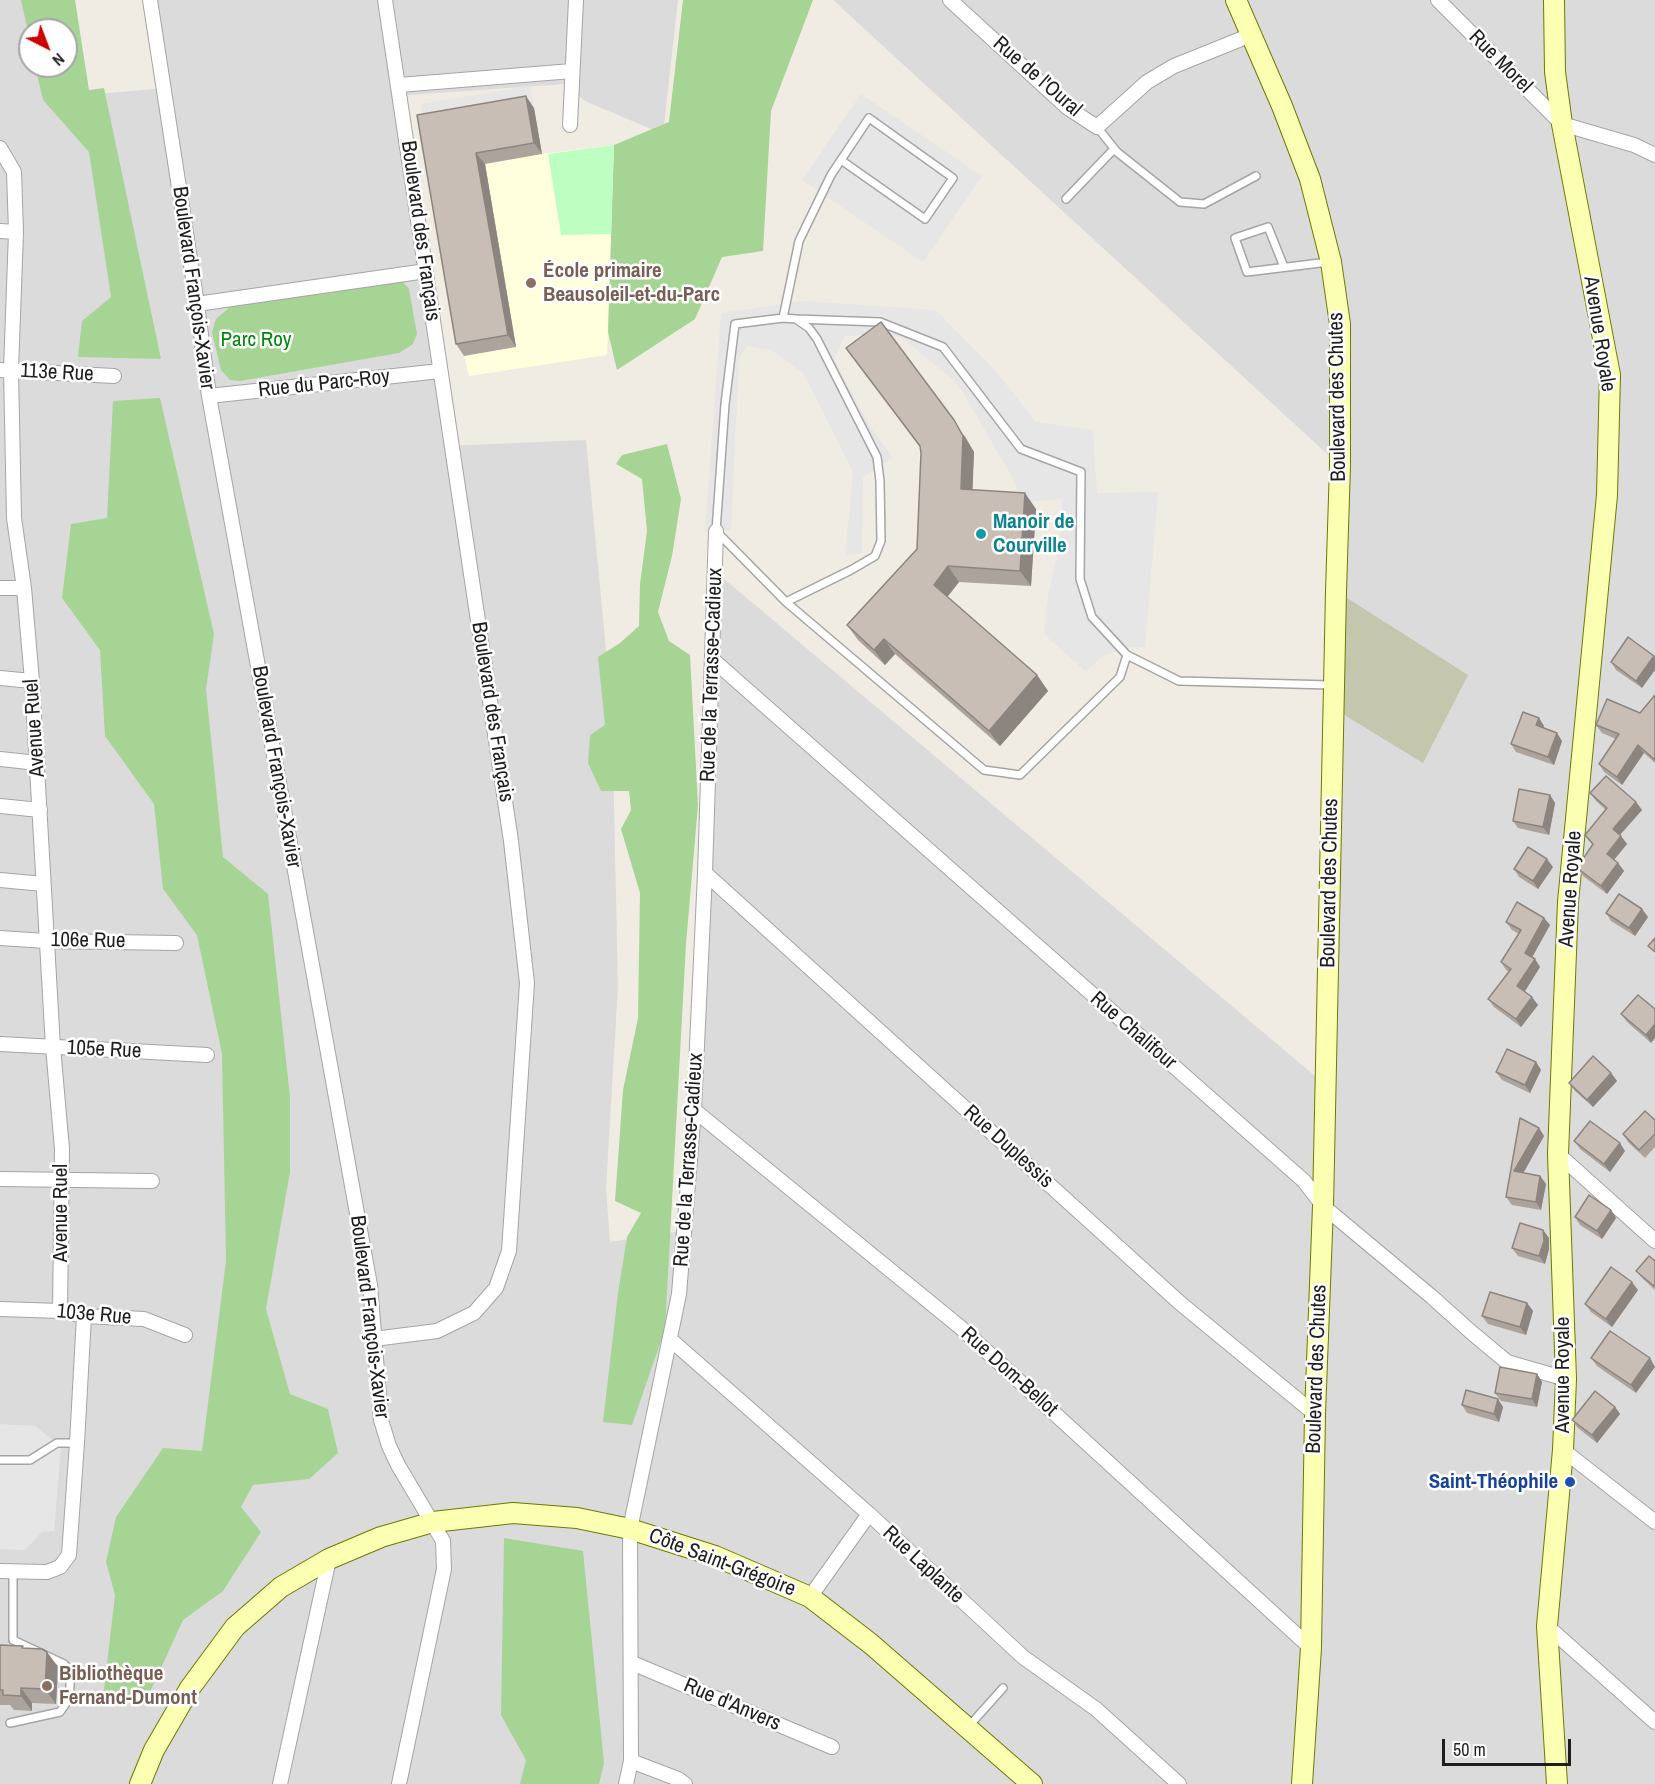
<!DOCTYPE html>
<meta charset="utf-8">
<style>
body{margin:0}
#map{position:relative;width:1655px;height:1784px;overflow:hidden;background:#f0ece3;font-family:"Archivo Narrow",sans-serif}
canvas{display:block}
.north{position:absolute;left:18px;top:18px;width:60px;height:60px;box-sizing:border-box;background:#fff;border:2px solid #a5a5a5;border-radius:50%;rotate:138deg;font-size:16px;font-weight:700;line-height:24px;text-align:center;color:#1e1e1e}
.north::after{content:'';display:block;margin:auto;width:21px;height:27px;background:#cc0100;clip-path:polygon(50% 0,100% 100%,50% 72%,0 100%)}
.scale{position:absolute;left:1442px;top:1739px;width:129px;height:27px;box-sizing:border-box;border:3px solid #1e1e1e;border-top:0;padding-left:8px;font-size:18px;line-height:21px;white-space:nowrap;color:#1e1e1e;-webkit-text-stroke:4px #fff;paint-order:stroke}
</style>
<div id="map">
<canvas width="1655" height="1784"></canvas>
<div class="north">N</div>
<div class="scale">50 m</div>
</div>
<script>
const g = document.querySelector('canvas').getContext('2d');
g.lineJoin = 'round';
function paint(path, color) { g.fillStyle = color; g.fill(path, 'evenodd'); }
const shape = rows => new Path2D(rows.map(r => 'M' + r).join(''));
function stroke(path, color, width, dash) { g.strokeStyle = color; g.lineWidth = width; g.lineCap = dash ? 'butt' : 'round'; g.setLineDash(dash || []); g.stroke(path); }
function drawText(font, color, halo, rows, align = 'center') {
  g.font = font + ' "Archivo Narrow",sans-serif'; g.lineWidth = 5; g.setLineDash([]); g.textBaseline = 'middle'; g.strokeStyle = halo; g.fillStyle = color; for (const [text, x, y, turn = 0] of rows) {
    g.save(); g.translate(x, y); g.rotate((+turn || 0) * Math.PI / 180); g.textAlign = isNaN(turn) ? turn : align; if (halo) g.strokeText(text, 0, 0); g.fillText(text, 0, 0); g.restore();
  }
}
paint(shape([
 [0,0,60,0,88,95,164,88,150,0,678,0,663,134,585,101,565,84,395,96,446,446,586,440,612,713,618,987,606,1188,610,1242,682,1231,714,672,723,578,1321,1081,1337,463,833,0,1655,0,1655,1784,0,1784],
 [30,30,66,30,66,66,30,66]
]), '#dcdbdb');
paint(shape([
 [534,108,542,154,614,145,607,355,469,376,464,356,425,126]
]), '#ffd');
paint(shape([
 [1336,591,1468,675,1423,763,1333,708]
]), '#c5c6ae');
paint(shape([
 [21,0,75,0,89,90,104,88,161,359,78,357,82,321,111,297,89,152,43,100,35,66,66,66,66,30,30,30,30,41],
 [683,0,813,0,771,111,763,251,722,257,695,319,617,370,608,332,614,145,669,122],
 [382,282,403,282,409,289,417,334,413,344,399,353,240,381,230,380,221,370,212,332,216,319,230,307],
 [160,398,214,634,206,689,223,857,268,894,290,1097,290,1172,266,1309,290,1394,328,1409,338,1453,309,1479,253,1485,241,1507,261,1532,223,1591,183,1620,150,1692,103,1698,115,1595,106,1562,116,1517,163,1448,202,1451,226,1261,222,1054,197,935,163,889,154,804,105,736,100,650,62,598,71,524,107,518,113,401],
 [667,444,681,499,672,556,658,612,669,641,690,655,698,805,686,944,665,1329,632,1425,603,1422,618,1293,627,1237,641,1213,615,1201,623,1090,638,1018,640,893,621,829,631,810,629,791,601,791,588,763,590,735,605,725,598,657,620,643,639,626,640,584,647,531,642,479,616,464,622,455],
 [504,1538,583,1551,604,1763,599,1784,520,1784,526,1760,501,1715]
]), '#a6d494');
paint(shape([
 [614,145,611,234,561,235,548,154]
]), '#bcffc1');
paint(shape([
 [530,86,534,108,425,126,421,104],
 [861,94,982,176,923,262,802,180],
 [803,301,936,310,994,369,1036,422,1093,430,1097,493,1158,492,1145,647,1129,647,1101,657,1086,672,1044,634,1046,606,1064,522,1061,499,1022,502,1012,477,958,384,904,339,888,334,845,336,834,359,869,425,893,458,863,477,862,553,845,556,853,472,803,373,771,350,747,346,739,358,731,531,705,531,721,313],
 [0,1424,35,1426,61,1447,54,1531,42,1532,25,1550,0,1549]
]), '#e6e6e6');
const lane = shape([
 [1097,127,1117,152,1180,202,1204,204,1256,176],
 [1066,199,1114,149],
 [1284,267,1268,227,1235,238,1247,272,1328,262],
 [783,318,799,241,831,175,869,118,953,178,925,219,841,160],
 [796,319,880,322,943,347,1021,449,1081,472,1080,579,1092,617,1127,655,1179,681,1331,685],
 [786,602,851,570,875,556,881,541,880,481,877,457,817,339,809,328,796,319,783,318,735,324,725,404,716,531,786,602,984,770,1020,775,1120,677,1127,655],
 [0,1460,30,1460,57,1443,77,1443],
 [10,1723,60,1712,69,1699,71,1672,64,1664,13,1640,13,1571],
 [969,1726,1003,1688]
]);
const street = shape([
 [150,0,197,304,209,396,370,1285,381,1420,389,1446,398,1465,443,1541,444,1569,399,1784],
 [950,0,1068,108,1097,127,1147,82,1174,66,1251,35],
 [1438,0,1562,124,1634,145,1655,155],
 [399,85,572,71],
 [570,125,576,0],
 [0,148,14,172,16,232,11,370,14,518,24,588,32,681,53,1047,62,1149,60,1311],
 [0,231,16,232],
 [197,304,426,271],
 [0,370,114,376],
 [209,396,440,371],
 [0,588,24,588],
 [712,659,1304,1181,1323,1206,1432,1297,1471,1332,1507,1362,1566,1379],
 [0,678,32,681],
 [0,759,38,763],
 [0,806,40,810],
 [705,873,1180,1303,1315,1414],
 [0,880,43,884],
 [0,938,46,941,176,943],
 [0,1044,207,1055],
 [694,1110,960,1327,1311,1648],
 [1558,1154,1655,1241],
 [0,1179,152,1181],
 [0,1309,60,1311,84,1316,144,1319,185,1335],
 [374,1339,437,1331,474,1313,496,1288,509,1251,527,983,511,841,385,0],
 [671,1340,869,1514,1023,1657,1096,1709,1179,1784],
 [1563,1450,1655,1522],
 [0,1571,47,1572,60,1567,69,1555,77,1443,84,1316],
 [810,1597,869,1514],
 [1547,1626,1655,1722],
 [632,1663,832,1747],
 [631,1761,678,1779,685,1784],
 [280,1784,329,1559],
 [626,1784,631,1761,630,1529,679,1294,694,1110,705,873,716,531]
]);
const secondary = shape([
 [1236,0,1282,106,1310,179,1331,262,1340,324,1340,466,1336,591,1323,1206,1315,1414,1311,1648,1302,1784],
 [1554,0,1555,72,1562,124,1610,375,1607,495,1568,902,1558,1154,1566,1379,1563,1450,1547,1626,1557,1784],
 [140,1784,154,1750,190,1688,235,1627,281,1587,329,1559,381,1537,433,1522,513,1513,577,1518,630,1529,715,1556,810,1597,871,1644,1032,1784]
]);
stroke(lane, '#a5a5a5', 10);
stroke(street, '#a5a5a5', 16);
stroke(secondary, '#6c7a00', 22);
stroke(lane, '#fff', 7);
stroke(street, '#fff', 14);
stroke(secondary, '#fbffb2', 20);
paint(shape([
 [534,108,542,154,485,164,516,347,464,356,456,344,417,115],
 [846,348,965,436,974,452,972,490,1036,509,1031,586,959,582,947,597,1037,675,1048,691,1000,746,895,654,885,665,858,640,847,625,917,549,921,453,920,447],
 [1628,637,1642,688,1616,670,1611,662],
 [1655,695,1655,763,1644,753,1622,785,1604,772,1599,764,1616,739,1602,733,1596,725,1640,713],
 [1544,726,1543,728,1562,741,1554,765,1516,752,1511,744],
 [1590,793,1636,802,1642,810,1620,835,1627,844,1614,860,1618,863,1624,871,1607,894,1583,876,1577,868,1593,845,1585,835,1606,810,1596,801],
 [1550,795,1555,803,1549,835,1518,828,1513,821],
 [1553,867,1538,889,1519,877,1514,869],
 [1642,909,1648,917,1635,936,1611,921,1606,913],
 [1544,918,1550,925,1532,957,1540,967,1525,991,1538,1005,1521,1027,1494,1007,1488,999,1509,972,1506,970,1501,962,1519,934,1512,930,1506,922],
 [1655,1009,1651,1043,1627,1022,1621,1014],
 [1536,1062,1541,1070,1530,1093,1502,1080,1496,1072],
 [1611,1073,1617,1081,1593,1107,1575,1091,1569,1083],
 [1655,1120,1655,1147,1645,1158,1628,1142,1623,1134],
 [1539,1128,1544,1136,1523,1173,1540,1176,1546,1184,1541,1210,1512,1205,1506,1197],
 [1574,1141,1625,1151,1610,1172,1580,1149],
 [1611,1210,1616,1218,1602,1239,1580,1225,1575,1217],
 [1543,1230,1549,1238,1549,1249,1545,1264,1518,1256,1512,1248],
 [1655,1261,1655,1290,1642,1278,1636,1271],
 [1638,1290,1612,1327,1591,1312,1585,1304],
 [1527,1303,1533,1311,1526,1335,1488,1324,1482,1316],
 [1610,1331,1636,1393,1597,1366,1591,1358],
 [1537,1374,1542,1382,1537,1407,1501,1401,1495,1393],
 [1498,1399,1503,1407,1499,1422,1467,1413,1462,1405],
 [1615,1407,1620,1414,1597,1443,1578,1428,1572,1420],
 [0,1645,47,1652,58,1667,56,1704,32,1703,32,1711,14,1710,10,1705,0,1705]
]), '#aca39d');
paint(shape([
 [526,96,534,108,542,154,534,143],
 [476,153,485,164,516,347,508,335],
 [954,420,974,452,972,505,961,489],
 [1025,493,1036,509,1031,586,1020,571],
 [948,566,959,582,945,600,934,585],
 [884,639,895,654,885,665,874,650],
 [1654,656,1655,657,1655,670,1642,688,1636,681],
 [1037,675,1048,691,1000,746,989,731],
 [1539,718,1544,726,1541,733,1536,725],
 [1557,733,1562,741,1554,765,1548,757],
 [1638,745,1644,753,1622,785,1617,777],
 [1550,795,1555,803,1549,835,1543,827],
 [1636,802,1642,810,1618,837,1613,829],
 [1621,836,1627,844,1612,862,1607,854],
 [1547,859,1553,867,1538,889,1533,881],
 [1618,863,1624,871,1607,894,1601,886],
 [1642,909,1648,917,1635,936,1629,928],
 [1544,918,1550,925,1530,961,1525,953],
 [1535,959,1540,967,1523,994,1517,986],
 [1532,997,1538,1005,1521,1027,1516,1019],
 [1655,1024,1655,1038,1651,1043,1646,1035],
 [1536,1062,1541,1070,1530,1093,1525,1085],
 [1611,1073,1617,1081,1593,1107,1587,1100],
 [1539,1128,1544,1136,1520,1179,1514,1171],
 [1620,1143,1625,1151,1610,1172,1604,1164],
 [1540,1176,1546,1184,1541,1210,1536,1202],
 [1611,1210,1616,1218,1602,1239,1597,1231],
 [1543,1230,1549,1238,1549,1249,1545,1264,1539,1256],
 [1632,1282,1638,1290,1612,1327,1606,1319],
 [1527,1303,1533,1311,1526,1335,1520,1327],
 [1650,1358,1655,1367,1636,1393,1631,1385],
 [1537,1374,1542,1382,1537,1407,1532,1399],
 [1498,1399,1503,1407,1499,1422,1494,1414],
 [1615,1407,1620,1414,1597,1443,1592,1435],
 [47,1652,58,1667,56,1704,45,1689],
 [21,1688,32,1703,32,1711,21,1696]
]), '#8c857f');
const building = shape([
 [526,96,534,143,476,153,508,335,456,344,417,115,526,96],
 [881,322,954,420,963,436,961,489,1025,493,1020,571,948,566,934,585,1037,675,989,731,884,639,874,650,847,625,917,549,921,453,920,446,846,348,881,322],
 [1628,637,1654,656,1636,681,1611,662,1628,637],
 [1655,695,1655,760,1638,745,1617,777,1599,764,1619,734,1596,725,1607,699,1640,713,1655,695],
 [1523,712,1539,718,1536,725,1557,733,1548,757,1511,744,1523,712],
 [1606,776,1636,802,1613,829,1621,836,1607,854,1618,863,1601,886,1577,868,1593,844,1585,835,1607,808,1590,793,1606,776],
 [1519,789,1550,795,1543,827,1513,821,1519,789],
 [1528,847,1547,859,1533,881,1514,869,1528,847],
 [1619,894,1642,909,1629,928,1606,913,1619,894],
 [1517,902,1544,918,1525,953,1535,959,1517,986,1532,997,1516,1019,1488,999,1511,969,1501,962,1521,930,1506,922,1517,902],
 [1655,938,1655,952,1648,946,1655,938],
 [1638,995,1655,1009,1655,1024,1646,1035,1621,1014,1638,995],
 [1507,1049,1536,1062,1525,1085,1496,1072,1507,1049],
 [1593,1056,1611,1073,1587,1100,1569,1083,1593,1056],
 [1645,1111,1655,1120,1655,1134,1639,1150,1623,1134,1645,1111],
 [1520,1118,1539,1128,1514,1171,1540,1176,1536,1202,1506,1197,1520,1118],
 [1590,1121,1620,1143,1604,1164,1574,1141,1590,1121],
 [1589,1195,1611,1210,1597,1231,1575,1217,1589,1195],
 [1520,1223,1543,1230,1544,1241,1539,1256,1512,1248,1520,1223],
 [1649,1256,1655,1261,1655,1284,1654,1286,1636,1271,1649,1256],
 [1611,1267,1632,1282,1606,1319,1585,1304,1611,1267],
 [1490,1292,1527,1303,1520,1327,1482,1316,1490,1292],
 [1610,1331,1650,1358,1631,1385,1591,1358,1610,1331],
 [1500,1367,1537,1374,1532,1399,1495,1393,1500,1367],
 [1466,1390,1498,1399,1494,1414,1462,1405,1466,1390],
 [1595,1391,1615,1407,1592,1435,1572,1420,1595,1391],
 [0,1645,23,1646,22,1648,42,1649,47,1652,45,1689,21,1688,21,1696,3,1695,3,1690,0,1690,0,1645]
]);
paint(building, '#c8beb6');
stroke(building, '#8c857f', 1.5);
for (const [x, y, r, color] of [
 [531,283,6,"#8d6e63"],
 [981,534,6,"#0f9aa8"],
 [1570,1482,6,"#1a4fb4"],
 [47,1686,6,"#8d6e63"]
]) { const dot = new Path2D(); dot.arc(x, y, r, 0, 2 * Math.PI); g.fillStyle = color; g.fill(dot); stroke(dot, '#fff', 2); }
drawText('21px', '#1e1e1e', '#fff', [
 ["Rue Morel",1500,62,45],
 ["Rue de l'Oural",1037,77,41],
 ["Boulevard des Français",420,231,82],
 ["Boulevard François-Xavier",193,288,82],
 ["Avenue Royale",1599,334,81],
 ["113e Rue",57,373,3],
 ["Rue du Parc-Roy",324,384,-6],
 ["Boulevard des Chutes",1338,397,-91],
 ["Rue de la Terrasse-Cadieux",712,675,-88],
 ["Boulevard des Français",492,712,81],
 ["Avenue Ruel",35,728,-94],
 ["Boulevard François-Xavier",276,767,80],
 ["Boulevard des Chutes",1330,883,-89],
 ["Avenue Royale",1571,889,-86],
 ["106e Rue",88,941,1],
 ["Rue Chalifour",1133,1031,41],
 ["105e Rue",104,1050,3],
 ["Rue Duplessis",1008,1147,42],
 ["Rue de la Terrasse-Cadieux",689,1160,-86],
 ["Avenue Ruel",61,1213,-90],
 ["103e Rue",94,1315,5],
 ["Boulevard François-Xavier",369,1317,83],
 ["Boulevard des Chutes",1317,1369,-88],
 ["Rue Dom-Bellot",1009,1372,42],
 ["Avenue Royale",1563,1375,-90],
 ["Côte Saint-Grégoire",722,1563,21],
 ["Rue Laplante",923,1565,43],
 ["Rue d'Anvers",732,1705,23]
]);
drawText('bold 21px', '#785e54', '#fff', [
 ["École primaire",543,271],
 ["Beausoleil-et-du-Parc",543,295],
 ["Bibliothèque",59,1674],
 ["Fernand-Dumont",59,1698]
], 'left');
drawText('21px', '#01880d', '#fff', [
 ["Parc Roy",256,340]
]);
drawText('bold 21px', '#0d838f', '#fff', [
 ["Manoir de",993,522],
 ["Courville",993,546]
], 'left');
drawText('bold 21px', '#164399', '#fff', [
 ["Saint-Théophile",1558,1482]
], 'right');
</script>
